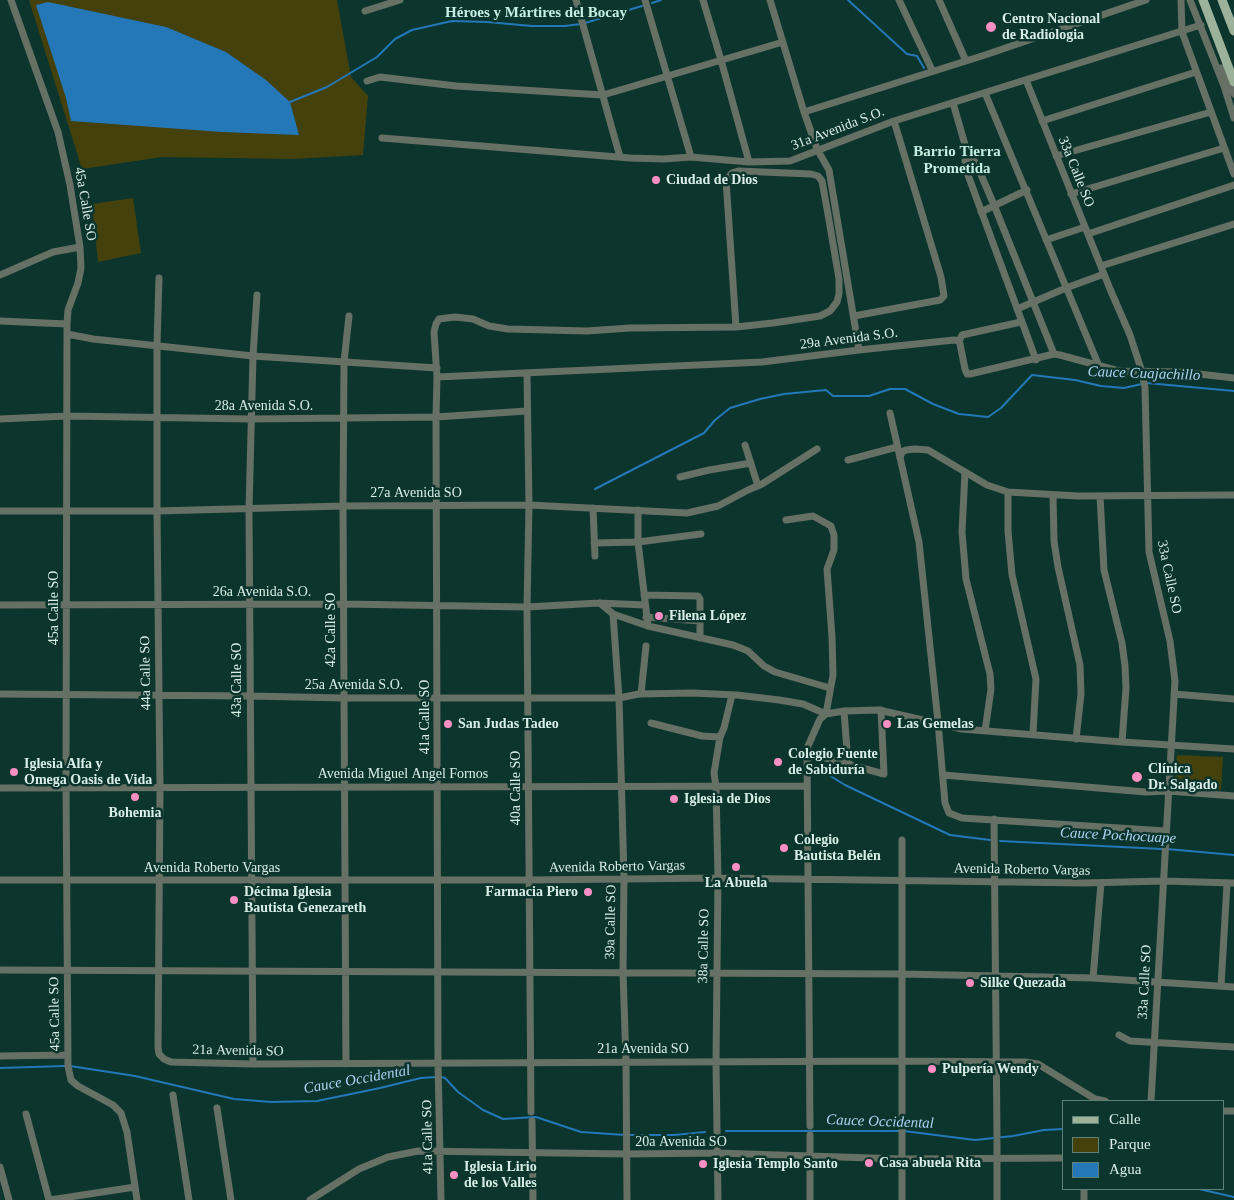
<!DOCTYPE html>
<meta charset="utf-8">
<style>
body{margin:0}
#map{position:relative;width:1234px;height:1200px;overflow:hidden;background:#0c362d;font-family:"Times New Roman",serif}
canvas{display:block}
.legend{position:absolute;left:1062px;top:1100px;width:162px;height:90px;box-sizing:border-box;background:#0c362d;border:1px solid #5e8077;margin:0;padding:6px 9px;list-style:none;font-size:15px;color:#d8eee7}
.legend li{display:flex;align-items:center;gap:10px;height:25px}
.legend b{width:25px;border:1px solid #5e8077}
</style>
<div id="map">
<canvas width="1234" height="1200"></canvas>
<ul class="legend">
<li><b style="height:6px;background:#9db29a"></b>Calle</li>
<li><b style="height:14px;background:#44410d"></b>Parque</li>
<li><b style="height:14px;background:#2478b7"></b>Agua</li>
</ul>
</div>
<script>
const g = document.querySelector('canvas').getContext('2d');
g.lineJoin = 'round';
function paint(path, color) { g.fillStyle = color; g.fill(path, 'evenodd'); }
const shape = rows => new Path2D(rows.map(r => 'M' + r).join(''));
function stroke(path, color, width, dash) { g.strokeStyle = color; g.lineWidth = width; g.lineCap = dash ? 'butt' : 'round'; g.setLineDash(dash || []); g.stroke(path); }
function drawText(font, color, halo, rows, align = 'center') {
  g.font = font + ' "Times New Roman",serif'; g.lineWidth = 5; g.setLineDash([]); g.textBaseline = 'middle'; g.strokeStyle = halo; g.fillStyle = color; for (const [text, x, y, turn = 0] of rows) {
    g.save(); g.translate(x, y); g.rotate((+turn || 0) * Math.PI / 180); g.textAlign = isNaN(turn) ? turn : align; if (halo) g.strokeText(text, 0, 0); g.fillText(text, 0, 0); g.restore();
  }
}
paint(shape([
 [29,0,337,0,351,77,368,96,363,155,293,159,162,157,82,169],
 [133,198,141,253,98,262,92,204],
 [1177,755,1223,757,1221,790,1173,787]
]), '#44410d');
paint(shape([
 [48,2,166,27,226,52,266,80,290,102,299,135,222,132,71,121,66,98,36,5]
]), '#2478b7');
stroke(shape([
 [848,0,907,54,917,56,924,68],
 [652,3,661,0],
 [585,23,642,6],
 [290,102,327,87,377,57,395,39,412,30,452,21,487,22,532,26,565,26,581,24],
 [1147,383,1234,391],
 [595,489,704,433,715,420,730,408,760,399,784,394,826,390,833,396,869,396,890,389,905,389,933,404,959,414,988,417,1001,408,1032,375,1075,380,1101,386,1124,388,1142,384],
 [811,764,845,785,950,835,990,840],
 [1000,841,1162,849],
 [1167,849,1234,855],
 [70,1066,135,1076,234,1099,271,1102,317,1101,380,1088,421,1078,436,1077],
 [0,1068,65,1066],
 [441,1077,445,1078,458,1092,483,1110,503,1119,536,1117,581,1132,625,1135,674,1135,705,1132],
 [726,1131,899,1131],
 [904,1131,975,1140,1013,1136,1044,1130,1063,1129],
 [1199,1189,1234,1197]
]), '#2478b7', 2);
stroke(shape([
 [11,0,58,132,70,185,80,247,81,268,78,283,68,310,67,324,66,782,68,1066,71,1080,78,1086,113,1105,121,1113,127,1132,137,1200],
 [576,0,620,157],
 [645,0,691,157],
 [703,0,721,60,749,162],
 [770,0,804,112,817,149,829,170,859,350],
 [899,0,932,70],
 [939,0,966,61],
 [1181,0,1182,32,1234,174],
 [1190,0,1224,86,1234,118],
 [365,11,400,0],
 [1221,68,1234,94],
 [1026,80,1110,289,1130,335,1142,372,1145,388,1149,552,1170,641,1175,681,1151,1101],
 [367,81,380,77,456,86,603,95,783,42],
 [985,93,1099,366],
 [953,103,968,155,976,163,994,205,1054,354],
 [804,112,985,55,1146,0],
 [1042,121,1196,72],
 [382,138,630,158,664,159,691,157,749,162,790,161,894,121,1201,25],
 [968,155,965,161,968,175,1036,360],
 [1056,156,1211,112],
 [1071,194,1224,148],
 [981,212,1027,190],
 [1088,234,1234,185],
 [1046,240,1085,227],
 [1101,266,1234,224],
 [0,275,53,252,80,247],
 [159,278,157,345,157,511,160,787,158,1047,159,1054,164,1059,171,1062,253,1064,902,1061,1025,1062,1038,1064,1095,1099,1105,1101],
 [1017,309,1066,288,1104,274],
 [854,316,940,300,944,296,941,277,894,121],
 [0,321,67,324],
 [67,334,93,339,253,356,437,368],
 [959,341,962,335,1021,322],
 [527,374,529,505,527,607,531,1112],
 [437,377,762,362,859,350,954,340,959,341,960,344,965,369,967,374,970,374,1054,354,1060,355,1119,371,1182,372,1234,378],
 [890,413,919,542,938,722,945,803,949,813,962,818,1166,831],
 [0,419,67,416,251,419,436,417,527,411],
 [745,445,758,486],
 [900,458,902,452,906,450,915,449,928,450,987,485,1008,492,1078,496,1234,495],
 [848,460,897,447],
 [965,472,962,532,966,579,990,674,991,689,985,731],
 [680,477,709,470,751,463],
 [1008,492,1008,531,1012,575,1036,679,1033,734],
 [1053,495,1054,541,1058,567,1080,665,1081,694,1076,739],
 [1100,496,1104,570,1122,643,1125,666,1126,688,1122,742],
 [593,508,595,556],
 [638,510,638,542,648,626],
 [0,511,157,511,343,506,529,505,687,513,718,506,748,490,762,484,817,449],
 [786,520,813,516,831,526,834,535,834,550,827,569,832,637,833,675,826,714],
 [594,543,638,542,701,534],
 [644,595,698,596,700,599,700,638],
 [600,603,613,614,648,626,733,645,748,651,764,666,775,672,830,688],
 [0,605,343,604,527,607,599,603,645,605],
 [613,614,619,698,624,878,623,972,626,1062,627,1200],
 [646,617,700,621],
 [0,694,250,696,344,698,619,698,639,694,692,693,737,695,779,700,803,704,826,714],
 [641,694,646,646],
 [1174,694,1234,699],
 [844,711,848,764],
 [651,723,702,736,720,737],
 [807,753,884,774,881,710],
 [943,775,1146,792,1168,791,1234,796],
 [0,788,807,786],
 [994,819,997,1136],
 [902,840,902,1200],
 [0,880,529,880,718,878,1084,883,1164,881,1234,883],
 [0,970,902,974,1093,978,1234,987],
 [1093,978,1101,883],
 [1221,986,1227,884],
 [1119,1035,1130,1041,1234,1047],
 [0,1056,68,1055],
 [253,1064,249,510,253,356,257,295],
 [346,1064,343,506,344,362,349,316],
 [173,1095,189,1200],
 [217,1108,231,1200],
 [1223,1111,1234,1111],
 [26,1114,49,1200],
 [532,1121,533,1200],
 [810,1126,807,753,808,746,820,719,826,714,844,711,879,710,962,729,1122,742,1234,749],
 [810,1135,810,1200],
 [0,1167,9,1200],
 [1084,1189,1084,1200],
 [50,1200,135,1187],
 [310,1200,359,1169,388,1157,418,1151,627,1154,717,1153,902,1159,1063,1158],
 [441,1200,438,1063,436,417,437,377,434,332,436,324,439,319,455,317,473,319,489,326,508,329,587,331,630,328,736,327,773,323,820,316,830,311,837,302,839,294,839,279,829,220,822,181,818,176,811,174,738,171,732,173,726,180,736,327],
 [718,1200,716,1062,718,878,716,787,714,773,720,737,724,728,732,695],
 [997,1200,997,1141]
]), '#667064', 7);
stroke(shape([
 [1203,0,1234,82],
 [1222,0,1234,31]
]), '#9db29a', 9);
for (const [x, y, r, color] of [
 [991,27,6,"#fb8fc4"],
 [656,180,5,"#fb8fc4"],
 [659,616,5,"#fb8fc4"],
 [448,724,5,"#fb8fc4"],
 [887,724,5,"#fb8fc4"],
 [778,762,5,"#fb8fc4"],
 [14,772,5,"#fb8fc4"],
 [1137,777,6,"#fb8fc4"],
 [135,797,5,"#fb8fc4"],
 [674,799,5,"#fb8fc4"],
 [784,848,5,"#fb8fc4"],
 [736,867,5,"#fb8fc4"],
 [588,892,5,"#fb8fc4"],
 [234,900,5,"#fb8fc4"],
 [970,983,5,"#fb8fc4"],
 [932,1069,5,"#fb8fc4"],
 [869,1163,5,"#fb8fc4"],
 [703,1164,5,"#fb8fc4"],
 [454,1175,5,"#fb8fc4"]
]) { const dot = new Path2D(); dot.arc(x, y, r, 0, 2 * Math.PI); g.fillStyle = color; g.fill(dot); stroke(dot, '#0c362d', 2); }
drawText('bold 14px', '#d8eee7', '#0c362d', [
 ["Centro Nacional",1002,19],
 ["de Radiologia",1002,35],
 ["Ciudad de Dios",666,180],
 ["Filena López",669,616],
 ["San Judas Tadeo",458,724],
 ["Las Gemelas",897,724],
 ["Colegio Fuente",788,754],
 ["de Sabiduría",788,770],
 ["Iglesia Alfa y",24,764],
 ["Omega Oasis de Vida",24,780],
 ["Clínica",1148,769],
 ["Dr. Salgado",1148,785],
 ["Iglesia de Dios",684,799],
 ["Bohemia",135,813,"center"],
 ["Colegio",794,840],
 ["Bautista Belén",794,856],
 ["La Abuela",736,883,"center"],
 ["Décima Iglesia",244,892],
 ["Bautista Genezareth",244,908],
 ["Farmacia Piero",578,892,"right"],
 ["Silke Quezada",980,983],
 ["Pulpería Wendy",942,1069],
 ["Casa abuela Rita",879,1163],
 ["Iglesia Templo Santo",713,1164],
 ["Iglesia Lirio",464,1167],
 ["de los Valles",464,1183]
], 'left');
drawText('14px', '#d8eee7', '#0c362d', [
 ["31a Avenida S.O.",838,129,-21],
 ["33a Calle SO",1076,172,68],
 ["45a Calle SO",85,204,80],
 ["29a Avenida S.O.",849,339,-7],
 ["28a Avenida S.O.",264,406],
 ["27a Avenida SO",416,493],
 ["33a Calle SO",1169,577,78],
 ["26a Avenida S.O.",262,592],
 ["45a Calle SO",54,608,-90],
 ["42a Calle SO",331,630,-90],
 ["44a Calle SO",146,673,-91],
 ["43a Calle SO",237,680,-90],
 ["25a Avenida S.O.",354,685],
 ["41a Calle SO",425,717,-90],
 ["Avenida Miguel Angel Fornos",403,774],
 ["40a Calle SO",516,788,-90],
 ["Avenida Roberto Vargas",617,867,-1],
 ["Avenida Roberto Vargas",212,868],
 ["Avenida Roberto Vargas",1022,870,1],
 ["39a Calle SO",611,922,-89],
 ["38a Calle SO",704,946,-89],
 ["33a Calle SO",1145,982,-87],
 ["45a Calle SO",55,1014,-91],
 ["21a Avenida SO",643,1049],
 ["21a Avenida SO",238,1051,1],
 ["41a Calle SO",428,1137,-91],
 ["20a Avenida SO",681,1142]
]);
drawText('bold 15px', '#c4f0e3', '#0c362d', [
 ["Héroes y Mártires del Bocay",536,13],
 ["Barrio Tierra",957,152],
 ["Prometida",957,169]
]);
drawText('italic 15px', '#aed4f6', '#0c362d', [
 ["Cauce Cuajachillo",1144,374,2],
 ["Cauce Pochocuape",1118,836,3],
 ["Cauce Occidental",357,1080,-10],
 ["Cauce Occidental",880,1122,2]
]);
</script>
